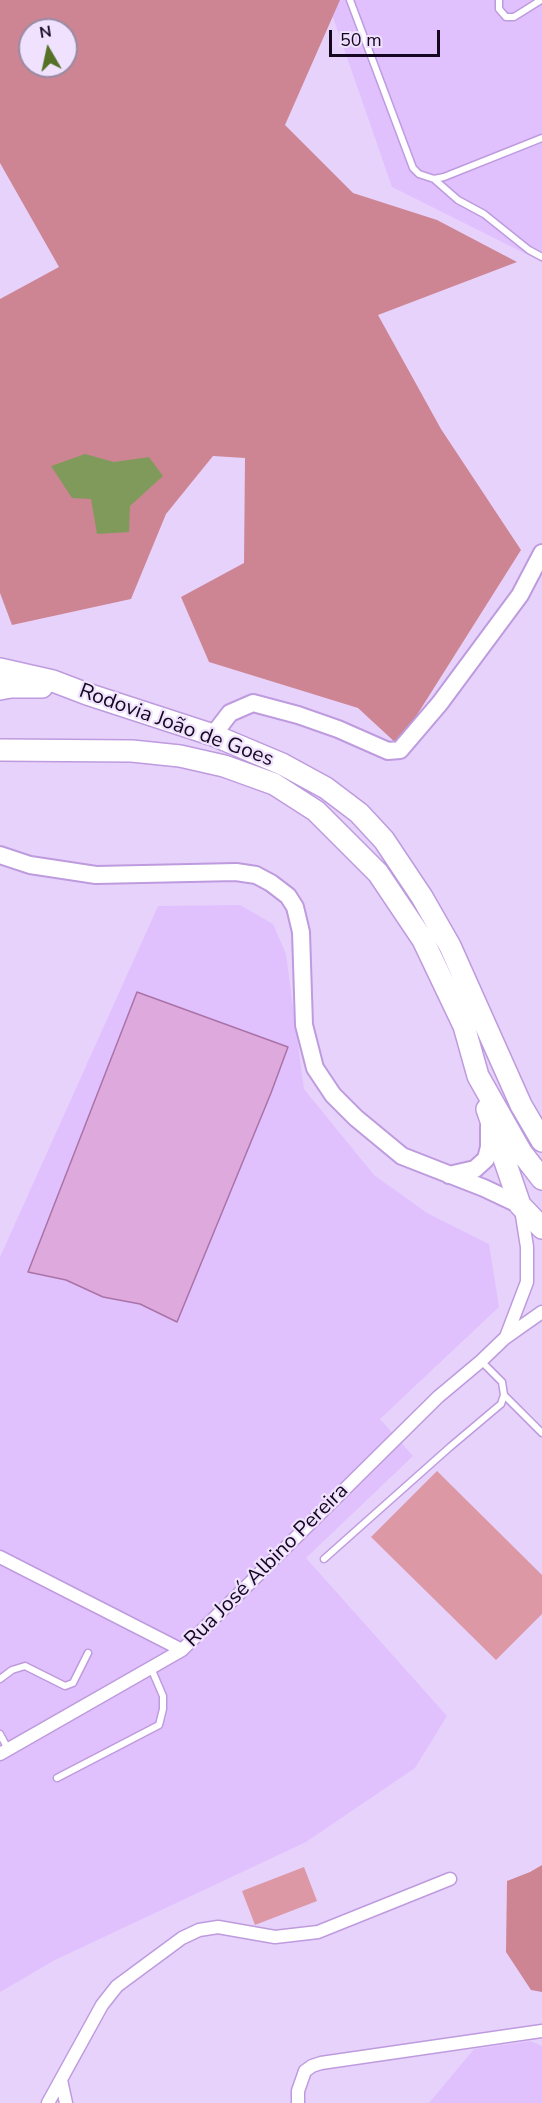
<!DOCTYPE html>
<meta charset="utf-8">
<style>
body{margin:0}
#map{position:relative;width:542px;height:2103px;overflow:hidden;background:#e7d2fc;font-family:"Nunito Sans",sans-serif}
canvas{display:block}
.north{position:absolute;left:18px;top:18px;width:60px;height:60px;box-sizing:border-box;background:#f0e2fe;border:2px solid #988aa5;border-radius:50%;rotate:351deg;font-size:16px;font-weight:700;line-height:24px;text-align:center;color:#14071f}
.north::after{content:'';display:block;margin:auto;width:21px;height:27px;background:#547126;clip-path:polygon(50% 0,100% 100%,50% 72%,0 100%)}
.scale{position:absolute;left:329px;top:30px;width:111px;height:27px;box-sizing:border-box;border:3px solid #14071f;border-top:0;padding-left:8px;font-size:18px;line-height:21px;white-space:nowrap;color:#14071f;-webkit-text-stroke:4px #f0e2fe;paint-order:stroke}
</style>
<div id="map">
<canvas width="542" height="2103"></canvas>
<div class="north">N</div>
<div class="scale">50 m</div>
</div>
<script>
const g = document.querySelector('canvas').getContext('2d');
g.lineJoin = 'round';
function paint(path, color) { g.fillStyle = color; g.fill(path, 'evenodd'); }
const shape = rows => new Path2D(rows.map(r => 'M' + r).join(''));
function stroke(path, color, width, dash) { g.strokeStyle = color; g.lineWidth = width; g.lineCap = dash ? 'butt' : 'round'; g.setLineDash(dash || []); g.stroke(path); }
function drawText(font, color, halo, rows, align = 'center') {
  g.font = font + ' "Nunito Sans",sans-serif'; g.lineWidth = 4.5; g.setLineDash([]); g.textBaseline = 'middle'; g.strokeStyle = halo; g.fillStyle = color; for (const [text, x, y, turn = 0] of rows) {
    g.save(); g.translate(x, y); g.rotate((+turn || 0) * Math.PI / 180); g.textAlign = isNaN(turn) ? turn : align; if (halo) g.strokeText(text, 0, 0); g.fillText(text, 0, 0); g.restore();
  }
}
paint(shape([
 [327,0,542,0,542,262,392,187],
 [240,905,273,924,286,954,304,1089,374,1175,427,1213,489,1244,499,1307,380,1419,413,1456,306,1558,447,1716,415,1768,306,1842,55,1960,0,1992,0,1257,158,906],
 [531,2041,542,2046,542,2103,429,2103,474,2049]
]), '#e0c1fe');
paint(shape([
 [437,1471,542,1575,542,1614,496,1660,371,1537],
 [304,1867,317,1901,255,1925,242,1891]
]), '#dc98a4');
paint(shape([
 [0,0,340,0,285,125,353,193,437,220,517,262,378,315,441,429,521,550,398,745,358,708,209,662,181,597,244,563,245,458,213,456,166,514,131,599,12,625,0,593,0,299,59,267,0,163],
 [30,30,66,30,66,66,30,66],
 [542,1865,542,1992,531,1990,506,1952,507,1881,530,1872]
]), '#ce8593');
paint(shape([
 [85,454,114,462,149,457,163,476,130,506,129,532,97,534,91,499,72,498,51,466]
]), '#809a5c');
const building = shape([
 [137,992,288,1047,271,1093,177,1322,140,1304,103,1297,66,1280,28,1272,137,992]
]);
paint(building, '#dea9dc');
stroke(building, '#aa73a8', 1.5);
const lane = shape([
 [350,0,413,168,419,174,434,179,444,177,542,138],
 [499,0,499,9,506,17,514,17,541,0],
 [434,179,458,200,484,214,529,250,542,257],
 [504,1395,542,1433],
 [324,1559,450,1447,501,1404,504,1395,502,1382,481,1361],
 [0,1679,12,1670,25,1666,65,1686,73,1683,88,1653],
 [0,1734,8,1749],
 [57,1778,159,1725,163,1709,163,1696,151,1668]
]);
const street = shape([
 [506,1337,527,1282,527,1247,521,1209],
 [0,1557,182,1650],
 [0,1754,182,1650,438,1397,481,1361,505,1338,542,1312],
 [61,2080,66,2103],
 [48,2103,102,2005,117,1986,182,1938,199,1930,218,1927,275,1937,318,1932,450,1879],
 [298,2103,298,2091,305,2071,312,2066,321,2063,542,2031]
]);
const secondary = shape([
 [213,735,230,713,253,703,298,715,338,729,388,751,400,750,440,703,520,595,542,553],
 [0,855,30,865,96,875,236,872,256,875,271,883,288,896,295,907,301,932,304,1025,315,1068,333,1095,356,1118,402,1156,484,1188,520,1205],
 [449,1175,475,1169,486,1159,489,1147,489,1126]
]);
const highway = shape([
 [0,669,53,681,87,694,213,735,282,764,326,788,359,813,384,840,422,897,450,946,521,1105,542,1141],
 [0,689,11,687,42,687],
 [0,750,132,751,180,756,224,766,274,784,316,811,378,873,423,940,464,1026,478,1076,521,1152,542,1179],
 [487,1109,520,1205,542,1228]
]);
stroke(lane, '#be9bde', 9);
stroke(street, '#be9bde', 15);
stroke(secondary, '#be9bde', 20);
stroke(highway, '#be9bde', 24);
stroke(lane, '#fff', 6);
stroke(street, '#fff', 12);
stroke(secondary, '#fff', 16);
stroke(highway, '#fff', 21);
drawText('21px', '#14071f', '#f0e2fe', [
 ["Rodovia João de Goes",176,726,20],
 ["Rua José Albino Pereira",267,1566,-45]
]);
</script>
